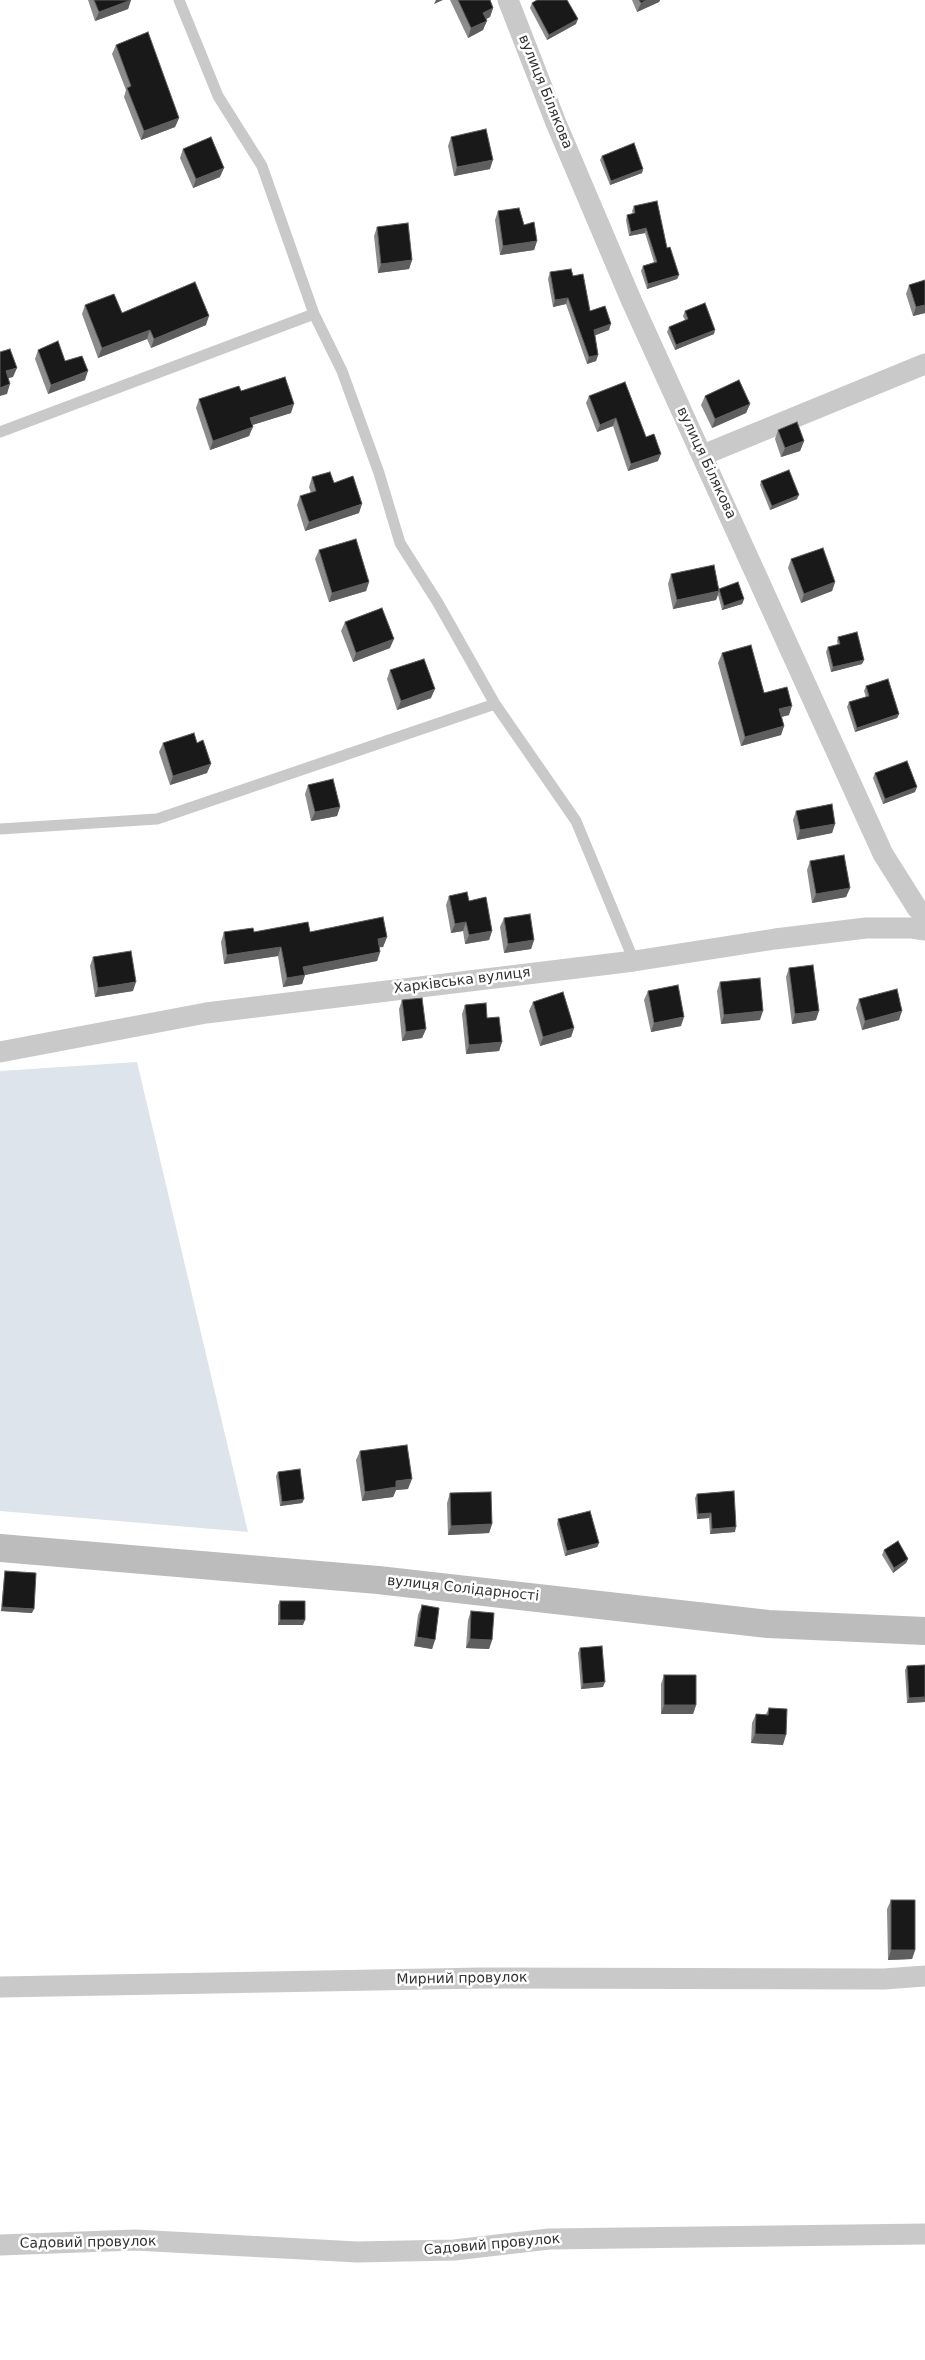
<!DOCTYPE html>
<meta charset="utf-8">
<style>
body{margin:0}
canvas{display:block;background:#fff}
</style>
<canvas width="925" height="2360"></canvas>
<script>
const g = document.querySelector('canvas').getContext('2d');
g.lineJoin = 'round';
function paint(path, color) { g.fillStyle = color; g.fill(path, 'evenodd'); }
const shape = rows => new Path2D(rows.map(r => 'M' + r).join(''));
function stroke(path, color, width, dash) { g.strokeStyle = color; g.lineWidth = width; g.lineCap = dash ? 'butt' : 'round'; g.setLineDash(dash || []); g.stroke(path); }
function drawText(font, color, halo, rows, align = 'center') {
  g.font = font + ' "DejaVu Sans",sans-serif'; g.lineWidth = 5; g.setLineDash([]); g.textBaseline = 'middle'; g.strokeStyle = halo; g.fillStyle = color; for (const [text, x, y, turn = 0] of rows) {
    g.save(); g.translate(x, y); g.rotate((+turn || 0) * Math.PI / 180); g.textAlign = isNaN(turn) ? turn : align; if (halo) g.strokeText(text, 0, 0); g.fillText(text, 0, 0); g.restore();
  }
}
paint(shape([
 [137,1062,248,1532,0,1511,0,1071]
]), '#dde4eb');
stroke(shape([
 [179,0,218,96,262,166,314,314,342,371,379,473,400,543,438,603,495,704,576,821,634,961],
 [0,432,314,314],
 [0,829,157,819,495,704]
]), '#c9c9c9', 11);
stroke(shape([
 [508,0,556,123,632,302,883,854,917,908,925,915],
 [703,455,925,364],
 [0,1052,206,1013,634,961,775,939,866,928,912,928,925,930],
 [0,1987,482,1978,884,1979,925,1976],
 [0,2245,135,2240,357,2252,454,2250,549,2239,925,2234]
]), '#c9c9c9', 21);
stroke(shape([
 [0,1548,378,1580,768,1624,925,1631]
]), '#bcbcbc', 28);
paint(shape([
 [88,0,131,0,128,9,95,21],
 [450,0,490,0,493,8,490,17,486,19,483,30,468,38],
 [632,0,660,0,659,2,637,12],
 [532,3,576,24,547,40,530,8],
 [116,45,179,118,175,127,141,140,124,97,126,90,112,54],
 [451,137,490,169,454,176,448,146],
 [183,149,220,177,193,188,180,158],
 [602,156,643,169,642,173,610,185,600,160],
 [634,206,667,248,679,275,677,279,647,289,641,271,643,266,654,262,645,233,629,236,626,220,627,215,633,214,632,211],
 [498,211,524,225,537,241,534,250,500,255,495,220],
 [377,227,412,260,409,269,378,273,374,236],
 [550,272,573,276,590,311,609,330,595,335,598,355,596,361,587,364,566,304,553,307,548,279],
 [925,280,925,314,925,313,913,316,906,294,909,285],
 [85,305,122,313,206,325,151,348,147,339,98,358,82,314],
 [685,311,714,334,675,350,667,332,669,327,685,320,683,316],
 [38,350,65,361,85,380,48,394,35,359],
 [241,391,291,413,252,425,249,436,210,450,196,408,199,399],
 [589,396,646,437,658,461,628,471,613,426,597,432,586,403],
 [705,396,750,404,746,413,712,428,701,405],
 [778,430,804,441,800,451,781,457,775,439],
 [312,477,359,513,305,531,297,505,300,496,311,493,309,487],
 [761,481,797,499,770,510,760,485],
 [319,550,369,582,366,591,329,602,315,559],
 [791,559,835,582,832,591,801,603,788,568],
 [671,574,744,599,742,604,722,610,718,595,716,600,673,609,668,584],
 [345,622,390,648,353,662,341,631],
 [838,637,862,664,831,672,826,652,828,647,838,645,837,641],
 [722,653,789,715,782,717,784,726,781,735,741,746,718,663],
 [390,670,431,698,397,710,387,679],
 [866,686,899,714,897,718,855,732,847,707,849,702,866,697,864,691],
 [163,743,197,743,207,773,170,785,159,752],
 [875,773,915,792,883,804,873,778],
 [308,785,340,807,337,816,311,821,305,794],
 [796,811,835,824,832,833,797,840,793,820],
 [810,861,850,888,846,897,812,903,807,870],
 [449,896,469,901,492,931,489,940,465,944,463,931,451,933,446,905],
 [504,918,534,940,531,949,504,953,500,927],
 [224,932,310,932,387,937,383,947,379,947,380,952,377,961,305,975,302,984,283,987,278,956,224,964,221,942],
 [93,957,133,991,95,997,90,966],
 [789,968,816,1020,792,1024,786,977],
 [720,982,760,1020,721,1024,717,991],
 [648,991,681,1026,651,1032,644,1000],
 [859,999,899,1020,862,1030,856,1008],
 [402,1000,426,1029,422,1038,402,1041,399,1009],
 [533,1002,574,1028,571,1037,540,1046,529,1011],
 [465,1005,487,1018,502,1042,499,1051,466,1054,462,1014],
 [360,1451,408,1489,396,1490,393,1497,362,1501,356,1460],
 [278,1472,304,1499,302,1503,280,1506,276,1476],
 [450,1493,492,1524,489,1533,448,1535,447,1503],
 [697,1494,735,1532,710,1534,709,1518,697,1519,695,1498],
 [558,1519,599,1543,597,1547,565,1556,557,1524],
 [884,1550,908,1559,906,1563,893,1573,882,1555],
 [5,1571,32,1613,1,1611,4,1576],
 [280,1601,303,1625,278,1625,278,1605],
 [422,1605,435,1640,432,1649,414,1646,418,1615],
 [471,1611,492,1640,489,1649,466,1648,468,1620],
 [580,1648,603,1687,581,1689,578,1653],
 [925,1665,925,1702,907,1703,905,1670,907,1666],
 [664,1675,696,1705,693,1714,661,1714,661,1684],
 [769,1708,783,1745,751,1743,752,1723,756,1714,766,1714],
 [891,1900,915,1950,912,1959,888,1960,887,1909]
]), '#8c8c8c');
paint(shape([
 [131,0,128,9,95,21,99,12],
 [436,0,443,0,434,4],
 [647,0,660,0,659,2,637,12,641,3],
 [493,8,490,17,480,22,483,13],
 [578,19,576,24,547,40,549,35],
 [487,21,483,30,468,38,471,28],
 [179,118,175,127,141,140,144,131],
 [493,160,490,169,454,176,457,167],
 [224,168,220,177,193,188,196,179],
 [643,169,642,173,610,185,611,181],
 [646,228,645,233,629,236,631,232],
 [537,241,534,250,500,255,503,246],
 [412,260,409,269,378,273,381,264],
 [679,275,677,279,647,289,648,284],
 [568,298,566,304,553,307,555,300],
 [925,305,925,313,913,316,916,307],
 [209,316,206,325,151,348,154,339],
 [611,324,609,330,591,337,594,330],
 [150,330,147,339,98,358,102,348],
 [715,330,714,334,675,350,676,345],
 [598,355,596,361,587,364,589,357],
 [17,368,13,377,2,380,6,371],
 [88,371,85,380,48,394,51,385],
 [10,384,7,394,0,396,0,388],
 [294,404,291,413,246,427,250,418],
 [750,404,746,413,712,428,715,419],
 [616,418,613,426,597,432,600,425],
 [253,427,249,436,210,450,213,441],
 [804,441,800,451,781,457,785,448],
 [661,454,658,461,628,471,631,464],
 [799,495,797,499,770,510,772,506],
 [362,504,359,513,305,531,309,522],
 [369,582,366,591,329,602,332,593],
 [835,582,832,591,801,603,804,594],
 [719,591,716,600,673,609,677,600],
 [744,599,742,604,722,610,724,606],
 [394,639,390,648,353,662,356,653],
 [864,660,862,664,831,672,833,667],
 [435,689,431,698,397,710,401,701],
 [792,706,789,715,776,718,779,709],
 [899,714,897,718,855,732,857,728],
 [784,726,781,735,741,746,745,737],
 [211,764,207,773,170,785,173,776],
 [917,787,915,792,883,804,885,799],
 [340,807,337,816,311,821,315,812],
 [835,824,832,833,797,840,800,830],
 [850,888,846,897,812,903,816,894],
 [466,922,463,931,451,933,455,924],
 [492,931,489,940,465,944,469,935],
 [387,937,383,947,375,948,378,939],
 [534,940,531,949,504,953,508,944],
 [281,947,278,956,224,964,227,955],
 [380,952,377,961,305,975,302,984,283,987,287,978,303,967],
 [136,982,133,991,95,997,98,988],
 [763,1011,760,1020,721,1024,724,1015],
 [819,1011,816,1020,792,1024,795,1014],
 [902,1011,899,1020,862,1030,865,1021],
 [684,1017,681,1026,651,1032,654,1023],
 [574,1028,571,1037,540,1046,543,1037],
 [426,1029,422,1038,402,1041,406,1032],
 [502,1042,499,1051,466,1054,469,1045],
 [412,1479,408,1489,396,1490,393,1497,362,1501,365,1492,396,1481],
 [304,1499,302,1503,280,1506,282,1502],
 [711,1513,709,1518,697,1519,698,1514],
 [492,1524,489,1533,448,1535,451,1526],
 [736,1527,735,1532,710,1534,712,1529],
 [599,1543,597,1547,565,1556,567,1551],
 [908,1559,906,1563,893,1573,894,1568],
 [2,1607,34,1609,32,1613,1,1611],
 [280,1620,305,1620,303,1625,278,1625],
 [417,1637,435,1640,432,1649,414,1646],
 [470,1639,492,1640,489,1649,466,1648],
 [605,1682,603,1687,581,1689,583,1684],
 [925,1697,925,1702,907,1703,909,1698],
 [664,1705,696,1705,693,1714,661,1714],
 [755,1734,786,1735,783,1745,751,1743],
 [891,1950,915,1950,912,1959,888,1960]
]), '#5e5e5e');
const building = shape([
 [94,0,131,0,99,12,94,0],
 [458,0,490,0,493,8,483,13,487,21,471,28,458,0],
 [537,0,567,0,578,19,549,35,532,3,537,0],
 [639,0,647,0,641,3,639,0],
 [148,32,179,118,144,131,127,88,131,86,116,45,148,32],
 [486,129,493,160,457,167,451,137,486,129],
 [211,137,224,168,196,179,183,149,211,137],
 [634,143,643,169,611,181,602,156,634,143],
 [657,201,667,248,670,247,679,275,648,284,643,266,657,262,646,228,631,232,627,215,635,213,634,206,657,201],
 [519,208,524,225,534,222,537,241,503,246,498,211,519,208],
 [408,223,412,260,381,264,377,227,408,223],
 [571,269,573,276,583,274,590,311,605,306,611,324,594,330,598,355,589,357,568,298,555,300,550,272,571,269],
 [925,280,925,305,916,307,909,285,925,280],
 [195,282,209,316,154,339,150,330,102,348,85,305,114,294,122,313,195,282],
 [705,303,715,330,676,345,669,327,688,319,685,311,705,303],
 [58,341,65,361,82,356,88,371,51,385,38,350,58,341],
 [10,349,17,368,6,371,10,384,0,388,0,352,10,349],
 [285,377,294,404,250,418,253,427,213,441,199,399,239,386,241,391,285,377],
 [739,380,750,404,715,419,705,396,739,380],
 [625,382,646,437,654,434,661,454,631,464,616,418,600,425,589,396,625,382],
 [797,422,804,441,785,448,778,430,797,422],
 [789,470,799,495,772,506,761,481,789,470],
 [330,472,334,483,353,476,362,504,309,522,300,496,316,491,312,477,330,472],
 [356,539,369,582,332,593,319,550,356,539],
 [823,548,835,582,804,594,791,559,823,548],
 [714,565,719,591,677,600,671,574,714,565],
 [738,582,744,599,724,606,719,589,738,582],
 [382,608,394,639,356,653,345,622,382,608],
 [857,632,864,660,833,667,828,647,840,644,838,637,857,632],
 [751,645,764,693,787,687,792,706,779,709,784,726,745,737,722,653,751,645],
 [424,659,435,689,401,701,390,670,424,659],
 [888,679,899,714,857,728,849,702,869,696,866,686,888,679],
 [194,733,197,743,203,740,211,764,173,776,163,743,194,733],
 [907,761,917,787,885,799,875,773,907,761],
 [333,779,340,807,315,812,308,785,333,779],
 [832,804,835,824,800,830,796,811,832,804],
 [844,855,850,888,816,894,810,861,844,855],
 [467,892,469,901,486,897,492,931,469,935,466,922,455,924,449,896,467,892],
 [530,914,534,940,508,944,504,918,530,914],
 [383,917,387,937,378,939,380,952,303,967,305,975,287,978,281,947,227,955,224,932,253,928,254,932,308,922,310,932,383,917],
 [131,951,136,982,98,988,93,957,131,951],
 [813,965,819,1011,795,1014,789,968,813,965],
 [760,978,763,1011,724,1015,720,982,760,978],
 [678,985,684,1017,654,1023,648,991,678,985],
 [897,989,902,1011,865,1021,859,999,897,989],
 [563,992,574,1028,543,1037,533,1002,563,992],
 [422,998,426,1029,406,1032,402,1000,422,998],
 [486,1003,487,1018,499,1017,502,1042,469,1045,465,1005,486,1003],
 [407,1445,412,1479,396,1481,396,1487,365,1492,360,1451,407,1445],
 [300,1469,304,1499,282,1502,278,1472,300,1469],
 [734,1491,736,1527,712,1529,711,1513,698,1514,697,1494,734,1491],
 [491,1492,492,1524,451,1526,450,1493,491,1492],
 [590,1511,599,1543,567,1551,558,1519,590,1511],
 [898,1541,908,1559,894,1568,884,1550,898,1541],
 [5,1571,36,1573,34,1609,2,1607,5,1571],
 [280,1601,305,1601,305,1620,280,1620,280,1601],
 [422,1605,439,1608,435,1640,417,1637,422,1605],
 [471,1611,494,1613,492,1640,470,1639,471,1611],
 [602,1646,605,1682,583,1684,580,1648,602,1646],
 [925,1665,925,1697,909,1698,907,1666,925,1665],
 [664,1675,696,1675,696,1705,664,1705,664,1675],
 [769,1708,787,1709,786,1735,755,1734,756,1714,768,1715,769,1708],
 [891,1900,915,1900,915,1950,891,1950,891,1900]
]);
paint(building, '#191919');
stroke(building, '#5e5e5e', 1);
drawText('14px', '#323232', '#fff', [
 ["вулиця Білякова",545,92,68],
 ["вулиця Білякова",706,463,65],
 ["Харківська вулиця",462,981,-7],
 ["вулиця Солідарності",463,1589,6],
 ["Мирний провулок",462,1979,-1],
 ["Садовий провулок",88,2243,-1],
 ["Садовий провулок",492,2245,-5]
]);
</script>
